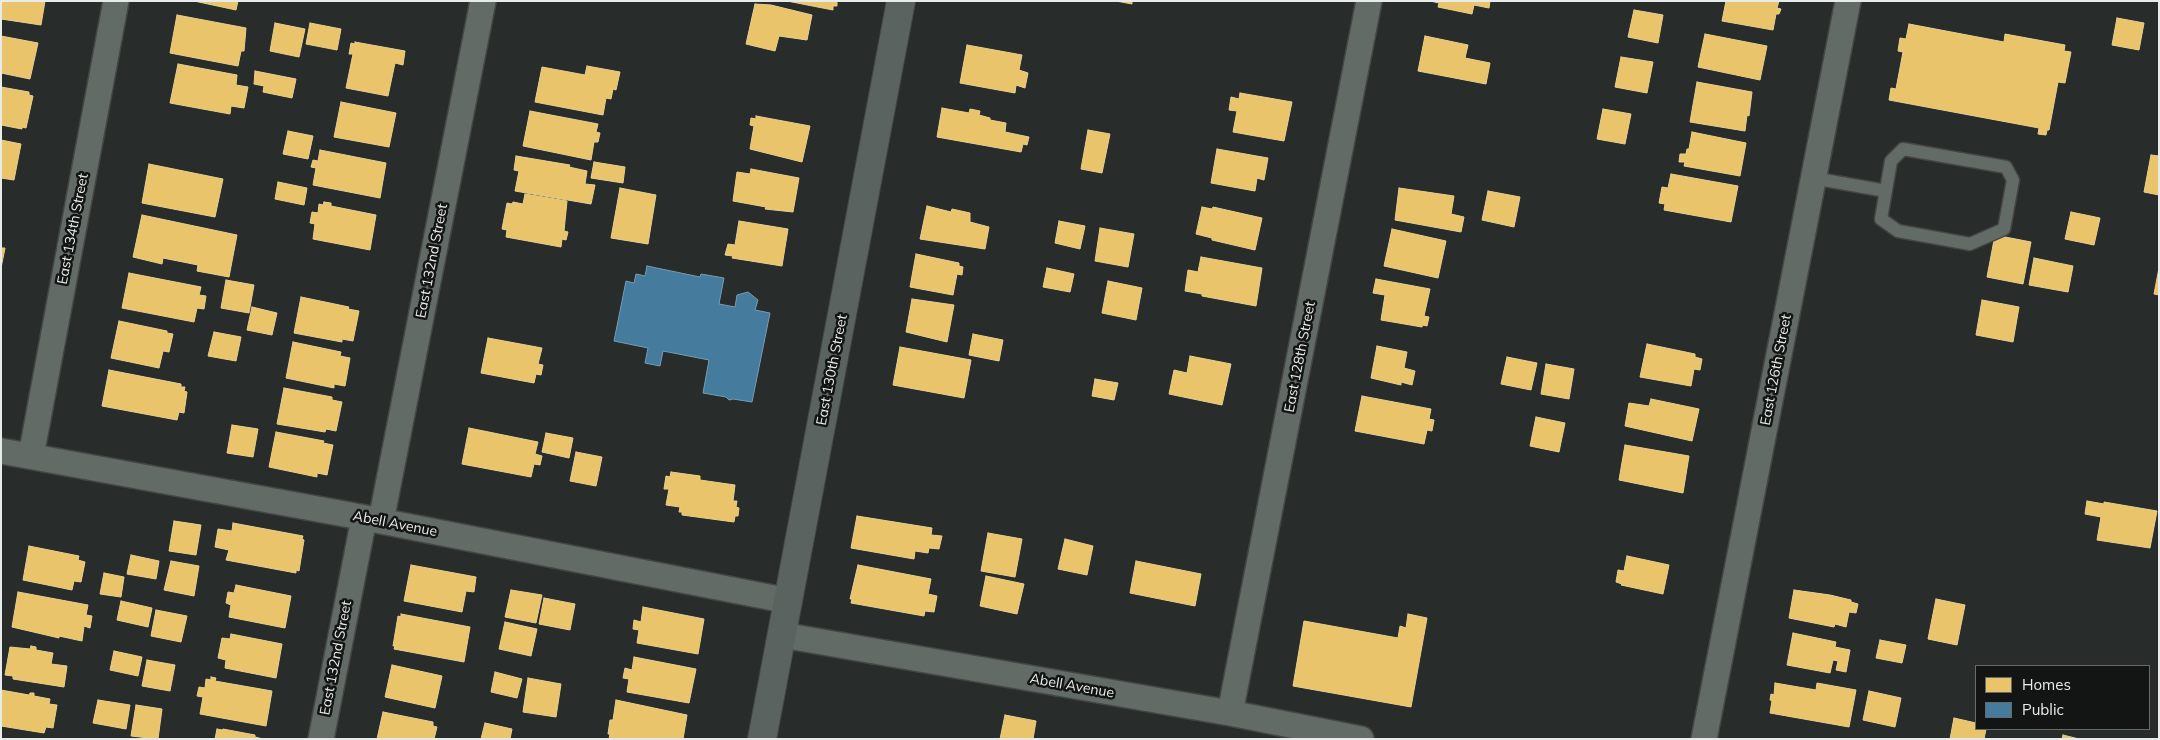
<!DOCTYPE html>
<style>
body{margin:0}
#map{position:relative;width:2160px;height:740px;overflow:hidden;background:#282c2a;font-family:Mulish,sans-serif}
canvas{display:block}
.frame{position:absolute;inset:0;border:2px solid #e7ecea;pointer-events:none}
.legend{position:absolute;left:1975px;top:665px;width:175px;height:65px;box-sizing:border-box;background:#121514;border:1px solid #676b6a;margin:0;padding:6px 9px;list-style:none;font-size:15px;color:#e7ecea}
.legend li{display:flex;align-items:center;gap:10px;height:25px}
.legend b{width:25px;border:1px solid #676b6a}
</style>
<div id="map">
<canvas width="2160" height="740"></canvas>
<div class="frame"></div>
<ul class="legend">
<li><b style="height:14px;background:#e9c46a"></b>Homes</li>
<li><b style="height:14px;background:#457b9d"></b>Public</li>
</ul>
</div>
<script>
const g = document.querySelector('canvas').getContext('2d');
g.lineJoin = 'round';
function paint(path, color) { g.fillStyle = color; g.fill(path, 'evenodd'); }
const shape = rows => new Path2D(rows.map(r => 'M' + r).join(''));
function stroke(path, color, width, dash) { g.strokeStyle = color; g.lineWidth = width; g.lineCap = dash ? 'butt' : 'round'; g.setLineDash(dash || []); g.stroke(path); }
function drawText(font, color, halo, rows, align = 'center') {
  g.font = font + ' Mulish,sans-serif'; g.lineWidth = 5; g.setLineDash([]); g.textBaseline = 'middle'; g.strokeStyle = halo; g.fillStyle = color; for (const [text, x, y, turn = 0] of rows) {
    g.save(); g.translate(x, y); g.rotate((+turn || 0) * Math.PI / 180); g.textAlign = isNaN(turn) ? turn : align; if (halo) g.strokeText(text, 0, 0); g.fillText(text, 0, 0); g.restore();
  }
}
const homes = shape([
 [1,1,45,1,41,25,1,19,1,1],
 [194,1,238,1,236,10,194,1],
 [787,1,837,1,837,6,833,6,833,10,787,1],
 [1116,1,1132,1,1132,4,1116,1],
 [1430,1,1490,1,1489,8,1474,5,1472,14,1438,7,1439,3,1430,1],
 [1726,1,1779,1,1777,8,1781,9,1779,14,1776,14,1773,30,1722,21,1726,1],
 [755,4,771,5,812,15,807,40,779,36,775,51,746,44,755,4],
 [1634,10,1663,15,1658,43,1628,37,1634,10],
 [177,15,246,28,244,51,241,51,238,66,170,53,177,15],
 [2117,18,2144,23,2139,50,2112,45,2117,18],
 [275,23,305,29,299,57,270,51,275,23],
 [310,23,341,29,337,50,306,44,310,23],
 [1909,24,2004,42,2005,34,2065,45,2064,51,2071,52,2065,83,2058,82,2049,130,2047,130,2046,135,2038,134,2039,128,1889,100,1891,88,1896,89,1903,52,1898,51,1900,38,1906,39,1909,24],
 [1705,34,1767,46,1760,80,1698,67,1705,34],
 [1,36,38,43,30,79,1,73,1,36],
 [1425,36,1468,45,1465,58,1490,63,1486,84,1418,71,1425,36],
 [355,42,405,51,403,65,395,63,388,96,346,88,353,54,349,54,351,43,355,44,355,42],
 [967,45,1022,55,1019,70,1028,73,1025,88,1016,85,1015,93,960,83,967,45],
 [1621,57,1653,62,1647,93,1615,87,1621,57],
 [178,64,237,75,236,85,248,87,244,108,231,106,230,114,170,103,178,64],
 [587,66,620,72,616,90,613,89,611,99,606,98,603,115,535,102,542,67,585,75,587,66],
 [255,71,296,79,292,98,263,92,264,86,254,84,255,71],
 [1697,82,1752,92,1749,116,1747,115,1745,131,1690,122,1697,82],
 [1,87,29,92,29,95,33,96,26,128,22,127,22,129,1,125,1,87],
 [1240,93,1292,102,1284,141,1233,132,1237,111,1229,110,1231,97,1239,99,1240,93],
 [341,102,396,113,389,147,334,137,341,102],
 [942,108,969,113,970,109,980,111,979,115,990,118,990,120,1006,123,1005,132,1029,137,1027,145,1023,144,1021,152,937,137,942,108],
 [1603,109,1631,114,1625,144,1597,139,1603,109],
 [530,111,598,124,596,132,600,133,598,142,594,142,591,160,523,146,530,111],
 [756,116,810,126,802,162,750,149,754,126,750,125,751,118,756,119,756,116],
 [1088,130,1110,134,1102,173,1081,169,1088,130],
 [288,131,313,136,308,159,283,154,288,131],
 [1692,132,1746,143,1740,176,1684,166,1685,162,1679,162,1680,154,1686,154,1687,149,1689,149,1692,132],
 [1,140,21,144,14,180,1,178,1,140],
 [1217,149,1268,158,1264,180,1257,178,1255,191,1211,183,1217,149],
 [320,150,386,163,380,198,313,185,316,168,311,167,313,160,318,161,320,150],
 [2151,155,2159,156,2159,195,2144,192,2151,155],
 [516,156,570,165,569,167,587,171,585,184,595,185,591,204,515,191,519,171,514,170,516,156],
 [594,162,625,167,623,183,591,178,594,162],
 [149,164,223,179,215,217,142,203,149,164],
 [751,169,799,178,793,212,765,209,766,207,733,201,737,172,750,174,751,169],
 [1671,174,1738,186,1731,222,1664,210,1665,204,1659,203,1662,187,1668,188,1671,174],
 [278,182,307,188,304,205,275,199,278,182],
 [620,188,656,195,648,244,611,238,620,188],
 [1399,188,1454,196,1451,214,1464,217,1461,232,1395,220,1399,188],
 [1488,191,1520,197,1514,227,1482,220,1488,191],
 [525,194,567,201,564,231,568,232,566,240,562,239,561,247,506,237,507,230,502,229,507,203,512,204,513,202,523,204,525,194],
 [324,202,331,203,331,206,376,215,370,250,313,239,315,224,310,223,312,212,318,213,319,204,323,205,324,202],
 [927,206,951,212,952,209,970,213,970,222,989,227,985,249,920,239,927,206],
 [1202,207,1212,209,1213,207,1262,218,1255,250,1212,240,1212,238,1196,234,1202,207],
 [2071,212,2100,218,2094,245,2065,239,2071,212],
 [142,215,237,235,229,277,197,271,198,265,163,258,162,264,133,257,142,215],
 [739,221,788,229,782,266,732,258,733,256,725,255,728,244,735,245,739,221],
 [1059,221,1085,226,1080,249,1055,243,1059,221],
 [1100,228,1134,234,1128,267,1095,261,1100,228],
 [1392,229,1446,241,1438,278,1384,266,1392,229],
 [1995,235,2031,242,2023,284,1987,277,1995,235],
 [1,248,5,248,1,268,1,248],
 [916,254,959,263,959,266,963,267,962,275,957,274,953,295,910,287,916,254],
 [1201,257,1262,268,1256,306,1202,296,1202,294,1185,291,1188,270,1198,272,1201,257],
 [2034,258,2073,266,2068,292,2029,285,2034,258],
 [1047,268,1074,274,1070,292,1043,287,1047,268],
 [2159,268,2159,295,2154,294,2159,268],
 [129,273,201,287,199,295,206,296,204,309,197,308,194,322,122,308,129,273],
 [1376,279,1430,289,1424,316,1429,317,1427,326,1423,325,1422,327,1381,320,1385,295,1373,293,1376,279],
 [226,280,254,285,249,313,221,308,226,280],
 [1108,281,1142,288,1136,320,1102,313,1108,281],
 [301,297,349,307,348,309,359,311,353,341,342,339,342,342,294,333,301,297],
 [912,299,954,305,947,342,906,332,912,299],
 [1982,300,2019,307,2013,342,1976,335,1982,300],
 [252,307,277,313,272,335,247,330,252,307],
 [119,321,167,331,167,333,173,334,169,352,163,351,159,368,111,358,119,321],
 [214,332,241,337,236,361,208,356,214,332],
 [973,334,1003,340,999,361,969,355,973,334],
 [488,338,542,348,538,364,543,365,541,375,536,374,534,383,481,373,488,338],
 [293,342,341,352,340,356,350,358,345,386,334,384,334,388,286,378,293,342],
 [1647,344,1695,354,1695,357,1702,359,1700,370,1694,369,1691,386,1640,377,1647,344],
 [1377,346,1407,352,1404,368,1415,371,1412,385,1401,382,1401,385,1371,378,1377,346],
 [900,347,971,360,964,398,893,385,900,347],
 [1190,356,1231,364,1222,405,1169,394,1174,370,1187,373,1190,356],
 [1507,357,1537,363,1531,390,1501,384,1507,357],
 [1546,364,1574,369,1569,399,1541,394,1546,364],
 [109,370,181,384,181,387,185,387,184,391,187,392,184,413,179,412,177,420,102,406,109,370],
 [1095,379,1118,383,1114,400,1092,396,1095,379],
 [284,388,332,397,332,400,342,402,336,431,326,429,325,432,277,424,284,388],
 [1362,396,1431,409,1429,419,1434,420,1432,431,1427,430,1424,444,1355,431,1362,396],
 [1651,399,1699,409,1692,441,1625,426,1629,403,1649,406,1651,399],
 [1536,417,1565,423,1559,452,1530,446,1536,417],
 [232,425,258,429,253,457,227,453,232,425],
 [469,428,538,442,535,454,542,456,540,465,534,464,531,477,462,464,469,428],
 [276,432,324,441,323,443,333,445,327,475,317,473,317,477,269,467,276,432],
 [546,433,573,438,569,458,542,452,546,433],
 [1625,445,1689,456,1683,493,1619,480,1625,445],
 [576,452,602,457,596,486,570,481,576,452],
 [671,472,700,476,700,480,735,485,733,501,737,501,736,507,739,508,738,516,735,516,734,522,682,515,682,512,679,512,680,507,666,505,669,489,664,489,666,476,670,477,671,472],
 [2087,501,2104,504,2104,502,2157,511,2150,548,2097,540,2101,517,2085,514,2087,501],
 [857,516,932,528,931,535,942,536,939,549,929,548,928,553,915,551,914,559,851,548,857,516],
 [174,521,201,525,196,555,169,551,174,521],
 [233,523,303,536,302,539,304,540,299,571,296,570,296,573,226,560,229,550,215,547,218,529,232,531,233,523],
 [988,533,1022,539,1015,577,981,571,988,533],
 [1065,539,1093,546,1087,575,1058,569,1065,539],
 [29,546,79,556,78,560,85,562,81,582,74,581,72,590,23,580,29,546],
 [131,555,159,561,156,579,127,574,131,555],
 [1627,556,1669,565,1663,594,1621,585,1622,584,1616,582,1618,570,1624,571,1627,556],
 [171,561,199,566,194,596,164,590,171,561],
 [1136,561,1201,574,1195,606,1130,593,1136,561],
 [411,565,476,577,474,592,466,591,462,612,404,601,411,565],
 [858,565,931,579,928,594,937,596,934,612,925,611,924,616,851,603,852,599,850,599,858,565],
 [104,573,124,577,121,597,100,594,104,573],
 [986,576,1024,584,1017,614,980,606,986,576],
 [236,585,291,596,285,628,229,617,231,605,226,603,228,592,234,593,236,585],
 [511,590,542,595,536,623,505,617,511,590],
 [1794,590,1830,595,1851,600,1851,602,1858,604,1856,613,1849,612,1846,627,1835,624,1834,627,1789,618,1794,590],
 [18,592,88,605,86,615,92,616,90,628,84,626,82,641,59,636,59,638,12,627,18,592],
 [544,598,575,604,570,630,539,624,544,598],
 [1936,599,1965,605,1957,645,1928,639,1936,599],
 [121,601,152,608,148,627,117,620,121,601],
 [643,607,704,619,698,654,637,643,639,630,633,629,634,620,641,622,643,607],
 [156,610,187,616,181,642,151,636,156,610],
 [401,614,470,627,464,662,394,649,395,646,393,646,398,616,401,617,401,614],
 [1408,614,1427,618,1411,707,1293,686,1304,621,1398,638,1400,626,1406,628,1408,614],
 [505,622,537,629,531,656,499,649,505,622],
 [1793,633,1836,642,1835,647,1850,650,1846,672,1836,670,1838,661,1833,660,1830,673,1787,665,1793,633],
 [231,634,282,644,276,678,225,668,226,660,218,658,222,638,230,639,231,634],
 [1880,640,1906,645,1902,663,1876,658,1880,640],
 [31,646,36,647,36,650,53,653,51,664,67,666,64,687,13,679,13,676,5,675,10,647,30,649,31,646],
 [114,651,142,657,138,676,110,670,114,651],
 [634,657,696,669,689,703,627,692,629,679,623,678,625,668,632,670,634,657],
 [147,660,175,665,170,691,142,686,147,660],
 [392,665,442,676,435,708,385,697,392,665],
 [495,672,522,679,517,698,491,692,495,672],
 [211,677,216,678,215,681,272,691,266,726,200,714,203,697,197,696,199,687,205,688,206,679,211,680,211,677],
 [528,678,561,684,556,717,523,712,528,678],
 [1775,683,1816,690,1817,683,1856,690,1849,727,1770,713,1772,701,1770,700,1771,694,1774,695,1775,683],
 [1,690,29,695,30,693,34,693,34,696,50,699,49,704,57,705,53,728,46,727,44,733,1,726,1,690],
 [1869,691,1901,698,1895,727,1863,720,1869,691],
 [98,700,130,705,126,729,93,723,98,700],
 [616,700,687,715,683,739,609,739,610,734,608,734,610,720,613,720,616,700],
 [136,705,162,709,158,739,131,736,136,705],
 [383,712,433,722,433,726,437,727,434,739,377,739,383,712],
 [1005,715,1036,721,1033,739,1000,739,1005,715],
 [1954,718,1976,723,1976,729,1986,729,1984,739,1950,739,1954,718],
 [485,723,512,729,510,739,481,739,485,723],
 [217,729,222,730,223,729,255,735,255,737,263,739,215,739,217,729],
 [2063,735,2079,739,2062,739,2063,735]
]);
paint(homes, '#e9c46a');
stroke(homes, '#e8d090', 1);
const public = shape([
 [647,266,700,277,701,274,724,278,719,304,735,307,737,295,748,292,758,300,755,310,770,313,752,402,733,399,729,400,726,397,703,393,709,360,663,351,660,366,645,363,648,348,614,341,626,281,634,283,636,274,645,276,647,266]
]);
paint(public, '#457b9d');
stroke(public, '#769db4', 1);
const lane = shape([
 [1903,149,2006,167,2013,180,2004,229,1970,244,1898,231,1881,219,1891,161,1903,149],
 [1813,178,1886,191]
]);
const street = shape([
 [1,451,350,515,789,601],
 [31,456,116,1],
 [381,521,483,1],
 [782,635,1230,713,1361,739],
 [1230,713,1369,1],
 [321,739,364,518],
 [1704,739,1848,1]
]);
const secondary = shape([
 [762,739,901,1]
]);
stroke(lane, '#444645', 15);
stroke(street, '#444645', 28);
stroke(secondary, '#444645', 30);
stroke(lane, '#636b67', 12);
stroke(street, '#636b67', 25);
stroke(secondary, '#5b6360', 28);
drawText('14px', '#e7ecea', '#121514', [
 ["East 134th Street",73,229,-79],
 ["East 132nd Street",432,261,-79],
 ["East 128th Street",1300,357,-79],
 ["East 130th Street",832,370,-79],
 ["East 126th Street",1776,370,-79],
 ["Abell Avenue",395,524,11],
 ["East 132nd Street",336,658,-79],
 ["Abell Avenue",1072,686,10]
]);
</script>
